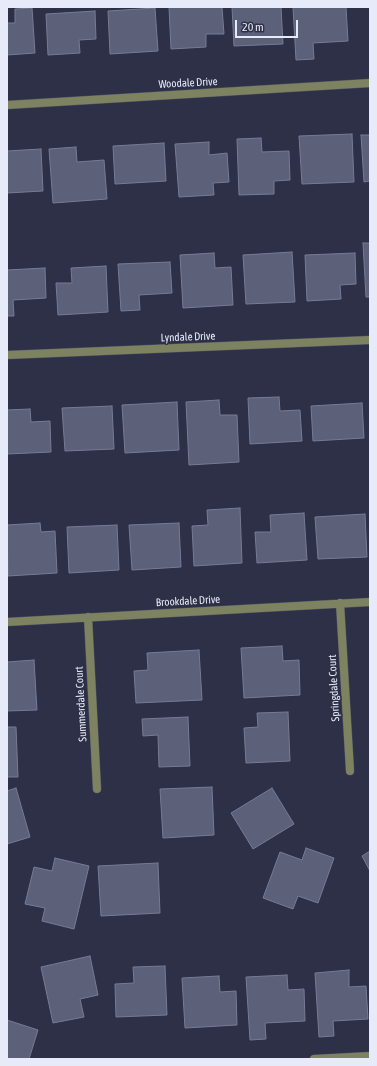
<!DOCTYPE html>
<style>
body{margin:0}
#map{position:relative;width:377px;height:1066px;overflow:hidden;background:#2d3046;font-family:"Asap Condensed",sans-serif}
canvas{display:block}
.frame{position:absolute;inset:0;border:8px solid #e7eaf8;pointer-events:none}
.scale{position:absolute;left:235px;top:20px;width:63px;height:18px;box-sizing:border-box;border:2px solid #e7eaf8;border-top:0;padding-left:5px;font-size:12px;line-height:14px;white-space:nowrap;color:#e7eaf8;-webkit-text-stroke:3px #2d3046;paint-order:stroke}
</style>
<div id="map">
<canvas width="377" height="1066"></canvas>
<div class="frame"></div>
<div class="scale">20 m</div>
</div>
<script>
const g = document.querySelector('canvas').getContext('2d');
g.lineJoin = 'round';
function paint(path, color) { g.fillStyle = color; g.fill(path, 'evenodd'); }
const shape = rows => new Path2D(rows.map(r => 'M' + r).join(''));
function stroke(path, color, width, dash) { g.strokeStyle = color; g.lineWidth = width; g.lineCap = dash ? 'butt' : 'round'; g.setLineDash(dash || []); g.stroke(path); }
function drawText(font, color, halo, rows, align = 'center') {
  g.font = font + ' "Asap Condensed",sans-serif'; g.lineWidth = 3; g.setLineDash([]); g.textBaseline = 'middle'; g.strokeStyle = halo; g.fillStyle = color; for (const [text, x, y, turn = 0] of rows) {
    g.save(); g.translate(x, y); g.rotate((+turn || 0) * Math.PI / 180); g.textAlign = isNaN(turn) ? turn : align; if (halo) g.strokeText(text, 0, 0); g.fillText(text, 0, 0); g.restore();
  }
}
const building = shape([
 [169,7,222,7,224,34,206,34,206,47,171,49,169,7],
 [232,7,281,7,283,44,234,46,232,7],
 [293,7,346,7,348,41,313,43,314,59,296,60,293,7],
 [32,8,35,53,7,55,7,23,15,23,15,9,32,8],
 [155,8,158,51,110,54,108,11,155,8],
 [95,11,96,39,79,40,80,53,48,55,46,14,95,11],
 [352,134,354,182,302,184,299,136,352,134],
 [361,135,370,135,370,181,364,182,361,135],
 [261,138,262,152,289,151,290,180,274,181,274,194,239,195,237,139,261,138],
 [209,142,209,155,227,153,229,182,213,183,214,195,179,197,175,144,209,142],
 [164,143,166,181,115,184,113,146,164,143],
 [76,147,77,162,104,160,107,199,53,203,49,149,76,147],
 [41,149,43,191,7,193,7,151,41,149],
 [363,243,370,243,370,297,366,297,363,243],
 [292,252,295,302,246,304,243,255,292,252],
 [214,253,215,268,231,267,233,305,183,308,180,255,214,253],
 [355,253,356,284,340,285,341,299,307,301,305,255,355,253],
 [170,262,172,293,139,295,140,310,121,311,118,264,170,262],
 [106,266,108,312,58,315,56,283,72,283,71,268,106,266],
 [45,268,46,298,13,300,14,316,7,316,7,270,45,268],
 [279,397,280,411,300,410,302,441,250,444,248,398,279,397],
 [219,400,220,415,237,415,239,462,189,465,186,402,219,400],
 [177,402,179,450,125,453,122,405,177,402],
 [362,403,364,438,313,441,311,406,362,403],
 [112,406,114,449,65,451,62,408,112,406],
 [30,409,31,422,50,421,51,452,7,454,7,410,30,409],
 [240,508,242,563,194,566,192,526,208,525,207,510,240,508],
 [304,513,307,560,257,563,255,532,271,532,270,515,304,513],
 [365,514,367,557,318,559,315,517,365,514],
 [40,523,41,532,55,531,57,573,8,576,7,525,40,523],
 [179,523,181,567,132,570,129,525,179,523],
 [117,525,119,570,69,573,67,527,117,525],
 [282,646,283,661,299,660,300,695,244,698,241,648,282,646],
 [199,650,202,700,136,703,134,671,148,670,147,653,199,650],
 [34,660,37,710,7,711,7,662,34,660],
 [288,712,290,761,246,763,244,728,258,727,257,713,288,712],
 [188,717,190,766,159,767,158,735,143,736,142,719,188,717],
 [7,727,16,727,18,777,7,777,7,727],
 [212,787,214,835,163,838,160,789,212,787],
 [16,788,30,837,7,844,7,791,16,788],
 [272,788,294,824,253,849,231,813,272,788],
 [306,848,334,858,318,903,298,896,293,909,263,898,280,852,302,860,306,848],
 [370,851,370,871,362,856,370,851],
 [55,858,89,866,74,929,42,921,45,908,25,904,34,867,52,871,55,858],
 [158,863,160,913,101,916,98,866,158,863],
 [90,956,98,995,80,999,84,1017,53,1023,41,967,90,956],
 [165,966,167,1015,116,1017,115,984,134,983,133,967,165,966],
 [349,970,349,987,366,986,368,1019,333,1021,334,1036,319,1037,315,973,349,970],
 [287,975,288,990,304,989,305,1021,265,1023,266,1039,250,1040,246,977,287,975],
 [219,976,220,992,236,991,237,1025,185,1028,182,978,219,976],
 [7,1020,38,1030,29,1059,30,1059,7,1059,7,1020]
]);
paint(building, '#5d6079');
stroke(building, '#787b95', 1);
const minor = shape([
 [7,105,370,83],
 [7,355,370,340],
 [340,603,350,771],
 [88,617,97,789],
 [7,622,370,602],
 [314,1059,370,1056]
]);
stroke(minor, '#4b4e62', 9);
stroke(minor, '#7d8260', 8);
drawText('11px', '#e7eaf8', '#2d3046', [
 ["Woodale Drive",188,83,-3],
 ["Lyndale Drive",188,337,-2],
 ["Brookdale Drive",188,601,-3],
 ["Springdale Court",334,688,-93],
 ["Summerdale Court",81,704,-93]
]);
</script>
